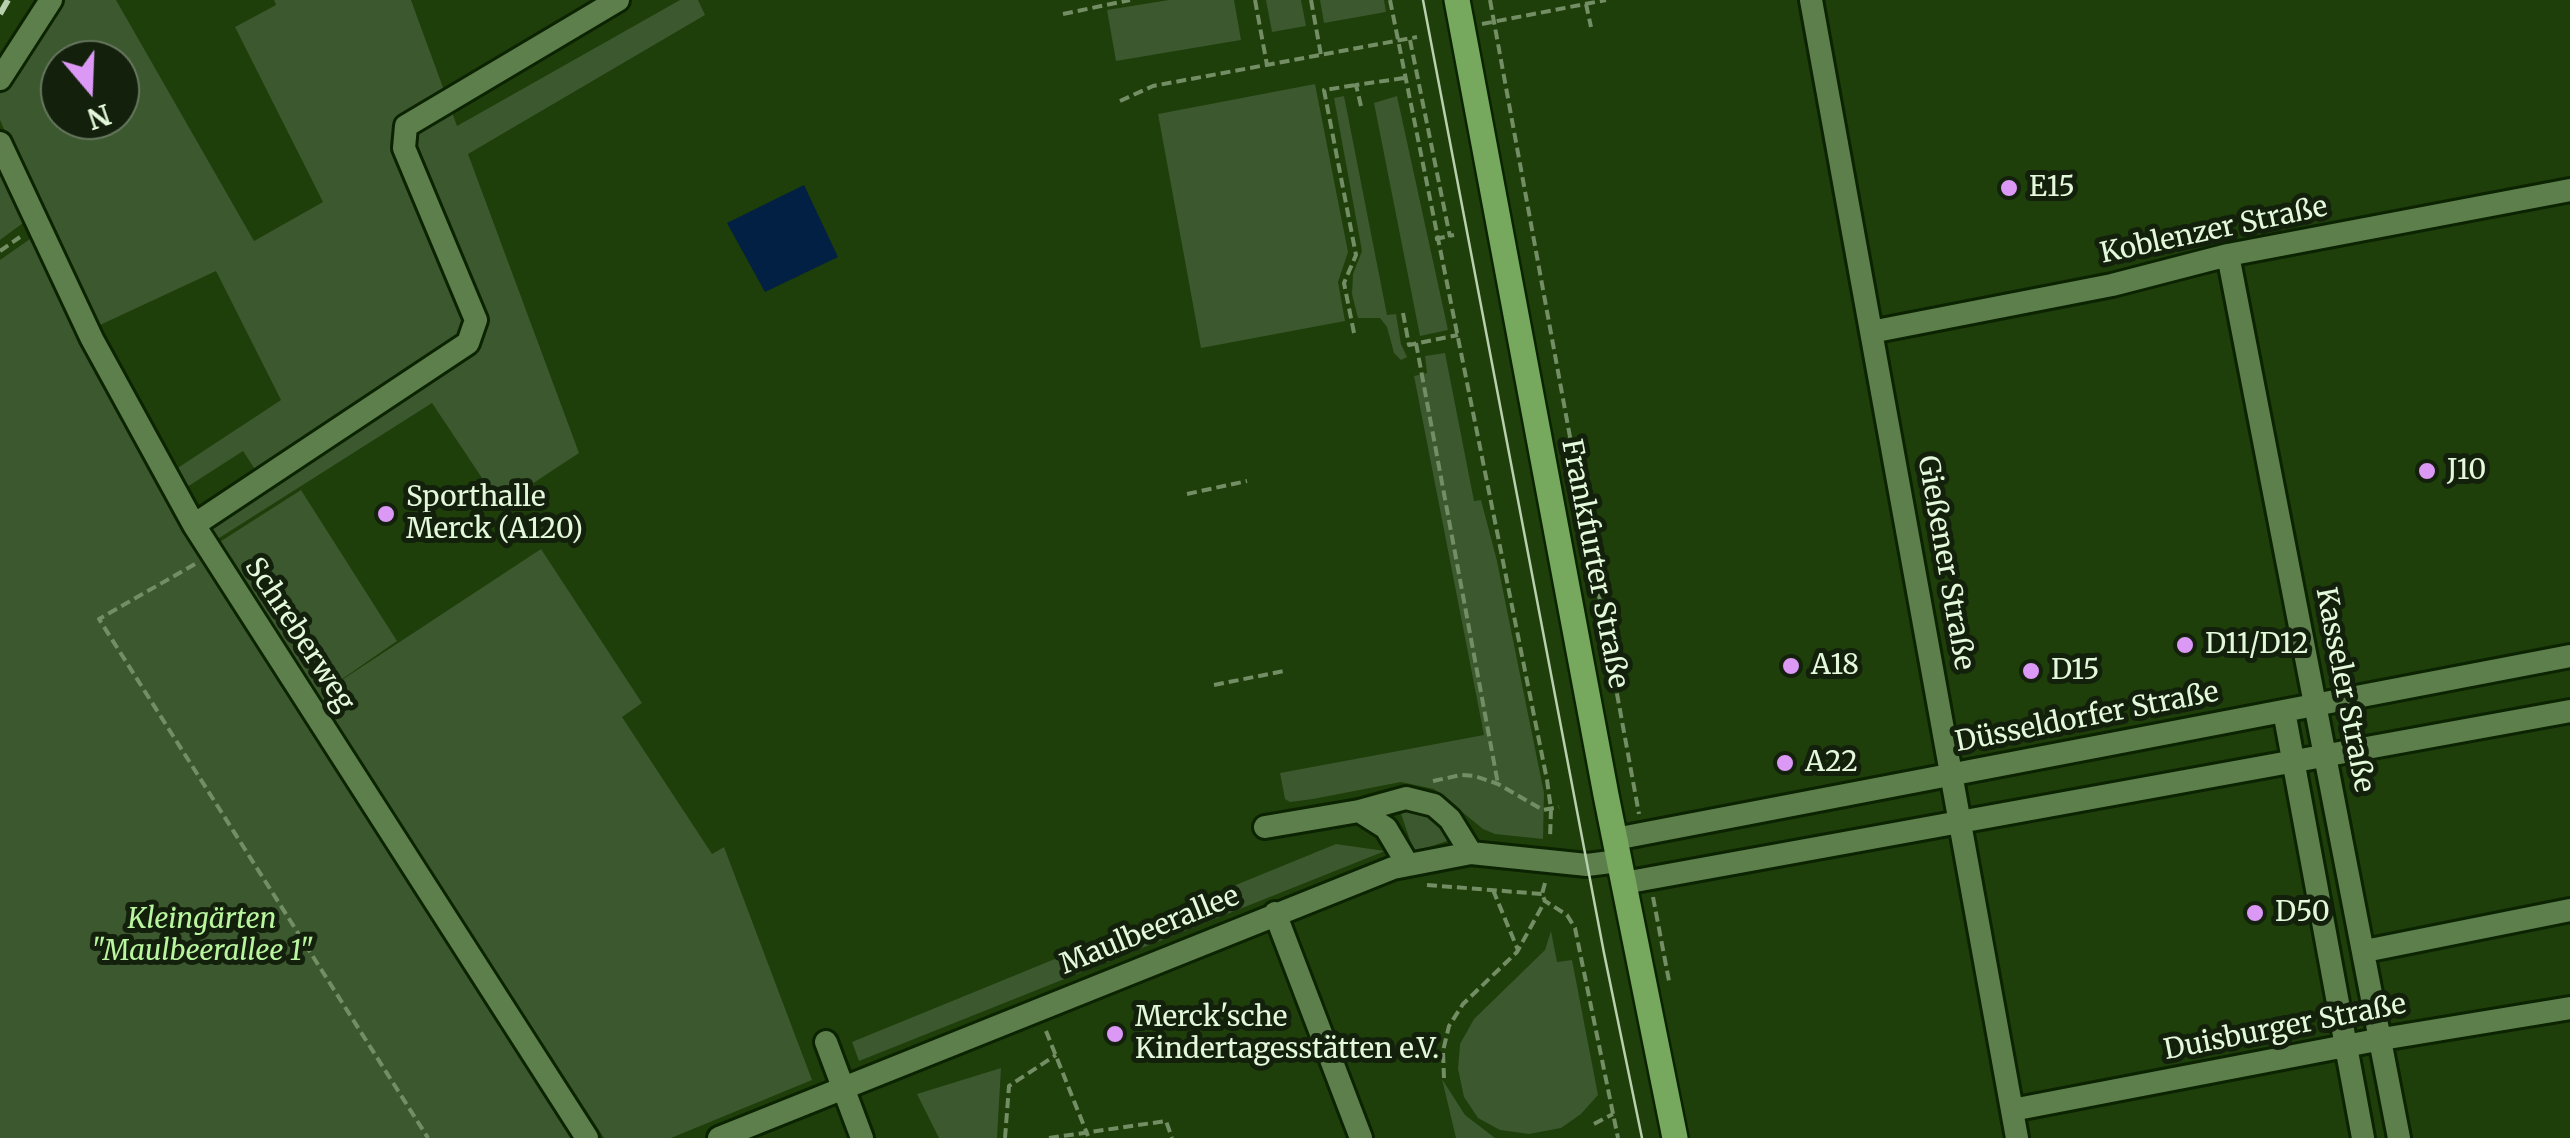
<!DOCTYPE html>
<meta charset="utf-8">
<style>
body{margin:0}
#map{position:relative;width:2570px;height:1138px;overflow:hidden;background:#1e3e0a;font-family:Merriweather,serif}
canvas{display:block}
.north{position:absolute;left:40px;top:40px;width:100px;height:100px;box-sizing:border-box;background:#13210c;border:2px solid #67775f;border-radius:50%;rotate:161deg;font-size:28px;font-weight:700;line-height:40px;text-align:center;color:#e4f8dc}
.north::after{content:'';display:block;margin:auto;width:35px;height:45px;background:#db99f5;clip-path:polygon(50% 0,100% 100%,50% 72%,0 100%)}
</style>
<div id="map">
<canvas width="2570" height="1138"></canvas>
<div class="north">N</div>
</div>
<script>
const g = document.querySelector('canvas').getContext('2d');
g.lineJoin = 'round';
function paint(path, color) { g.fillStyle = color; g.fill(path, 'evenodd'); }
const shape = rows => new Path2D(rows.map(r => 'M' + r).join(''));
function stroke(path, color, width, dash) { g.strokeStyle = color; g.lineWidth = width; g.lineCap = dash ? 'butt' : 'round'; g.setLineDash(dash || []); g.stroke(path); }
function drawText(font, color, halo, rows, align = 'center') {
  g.font = font + ' Merriweather,serif'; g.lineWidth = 10; g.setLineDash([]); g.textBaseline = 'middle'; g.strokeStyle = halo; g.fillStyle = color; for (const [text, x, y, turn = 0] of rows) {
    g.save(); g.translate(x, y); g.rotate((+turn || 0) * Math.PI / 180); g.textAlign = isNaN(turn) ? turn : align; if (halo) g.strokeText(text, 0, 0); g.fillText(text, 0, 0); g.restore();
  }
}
paint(shape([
 [62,0,116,0,254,241,323,202,235,27,276,5,274,0,411,0,457,126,680,0,698,0,705,15,468,154,579,453,500,505,432,403,216,540,198,510,256,471,243,451,184,489,173,471,281,400,216,271,100,325,44,222,0,120,0,94],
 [60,60,120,60,120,120,60,120],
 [1169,0,1234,0,1241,40,1116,61,1107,10],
 [1266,0,1301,0,1306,26,1272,32],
 [1320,0,1384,0,1386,12,1324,23],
 [1315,84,1348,252,1338,282,1345,321,1201,348,1158,114],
 [1344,96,1387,315,1396,314,1401,344,1407,357,1401,360,1394,353,1387,327,1380,318,1358,318,1352,294,1353,274,1362,251,1334,98],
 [1397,96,1448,330,1420,336,1374,103],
 [0,170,23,223,0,240],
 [30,239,106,389,193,544,574,1138,0,1138,0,260],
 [1445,353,1474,501,1481,500,1497,561,1544,793,1543,839,1495,834,1483,829,1434,789,1401,782,1313,799,1290,802,1285,799,1280,773,1484,735,1414,376,1427,373,1425,356],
 [301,490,397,641,319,695,541,549,642,703,622,717,712,854,724,847,812,1080,671,1138,604,1138,218,543],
 [1398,805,1442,819,1450,840,1414,852],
 [1336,844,1385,851,859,1061,852,1042],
 [1551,931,1557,962,1572,960,1598,1095,1581,1114,1561,1128,1529,1134,1500,1130,1478,1118,1464,1097,1458,1069,1460,1044,1474,1019,1545,950],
 [1001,1068,997,1138,939,1138,917,1094],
 [1442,1079,1465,1115,1495,1138,1456,1138]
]), '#3b582e');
paint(shape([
 [804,185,838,257,765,292,727,223]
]), '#021f44');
const minor = shape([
 [1811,0,2017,1138],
 [0,79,51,0],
 [0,143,92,339,194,525,587,1138],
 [2228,255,2399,1138],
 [1871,332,2112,285,2228,255,2570,190],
 [194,525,468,343,476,320,404,148,406,126,618,0],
 [2284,711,2363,1138],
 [1359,811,1386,828,1408,865],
 [1265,827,1359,811,1406,798,1434,805,1450,819,1471,853],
 [1615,839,2570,656],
 [1624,883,2570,711],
 [1275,913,1361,1138],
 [2365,951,2570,910],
 [826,1042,862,1138],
 [2012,1110,2382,1039,2570,1008],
 [719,1138,1393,868,1471,853,1587,865,1619,861]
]);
const major = shape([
 [1457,0,1606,795,1675,1138]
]);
stroke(minor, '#0b2300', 28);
stroke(major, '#0b2300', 30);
stroke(shape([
 [1255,0,1267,65],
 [1311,0,1321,55],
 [1390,0,1547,780,1551,809,1550,839],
 [1490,0,1639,814],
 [1586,4,1591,27],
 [1063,14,1130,0],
 [1482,24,1606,0],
 [1410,40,1450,237],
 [1120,101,1153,86,1417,37],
 [1361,106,1356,85,1404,78],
 [1435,239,1454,235],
 [0,251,20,237],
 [1403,313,1409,345,1458,335],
 [1354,333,1344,283,1356,255,1324,90,1356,85],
 [1416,343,1498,784],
 [1187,494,1247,481],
 [195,564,99,619,428,1138],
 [1214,685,1284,671],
 [1433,781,1461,775,1475,776,1498,784,1543,810,1559,807],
 [1545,883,1542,894,1545,901,1567,915,1575,928,1618,1138],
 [1427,885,1542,894],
 [1493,890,1518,950],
 [1653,897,1669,981],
 [1046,1031,1088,1136],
 [1444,1078,1443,1051,1449,1026,1463,1004,1517,952,1545,901],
 [1594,1124,1613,1114],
 [1005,1138,1009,1086,1056,1055],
 [1049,1138,1166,1121,1172,1138]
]), '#738e64', 4, [10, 5]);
stroke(minor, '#5c7f4b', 22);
stroke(major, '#76a85d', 25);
stroke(shape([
 [1423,0,1604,953,1642,1138]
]), '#b9d0af', 2.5);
stroke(shape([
 [0,14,8,0]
]), '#b9d0af', 6, [20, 10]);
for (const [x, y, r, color] of [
 [2009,188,10,"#db99f5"],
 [2427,471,10,"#db99f5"],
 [386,514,10,"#db99f5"],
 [2185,645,10,"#db99f5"],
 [1791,666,10,"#db99f5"],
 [2031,671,10,"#db99f5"],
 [1785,763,10,"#db99f5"],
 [2255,913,10,"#db99f5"],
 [1115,1034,10,"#db99f5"]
]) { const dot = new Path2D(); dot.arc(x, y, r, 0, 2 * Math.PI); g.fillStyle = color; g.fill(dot); stroke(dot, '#13210c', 4); }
drawText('28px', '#e4f8dc', '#13210c', [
 ["E15",2029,188],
 ["J10",2447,471],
 ["Sporthalle",406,498],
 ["Merck (A120)",406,530],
 ["D11/D12",2205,645],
 ["A18",1811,666],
 ["D15",2051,671],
 ["A22",1805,763],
 ["D50",2275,913],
 ["Merck'sche",1135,1018],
 ["Kindertagesstätten e.V.",1135,1050]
], 'left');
drawText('28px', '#e4f8dc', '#13210c', [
 ["Koblenzer Straße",2214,231,-12],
 ["Gießener Straße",1945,563,80],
 ["Frankfurter Straße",1594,564,79],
 ["Schreberweg",299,635,57],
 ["Kasseler Straße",2344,690,79],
 ["Düsseldorfer Straße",2087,718,-11],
 ["Maulbeerallee",1150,931,-22],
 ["Duisburger Straße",2285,1028,-11]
]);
drawText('italic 28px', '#baf59f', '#13210c', [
 ["Kleingärten",202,920],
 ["\"Maulbeerallee 1\"",202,952]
]);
</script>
